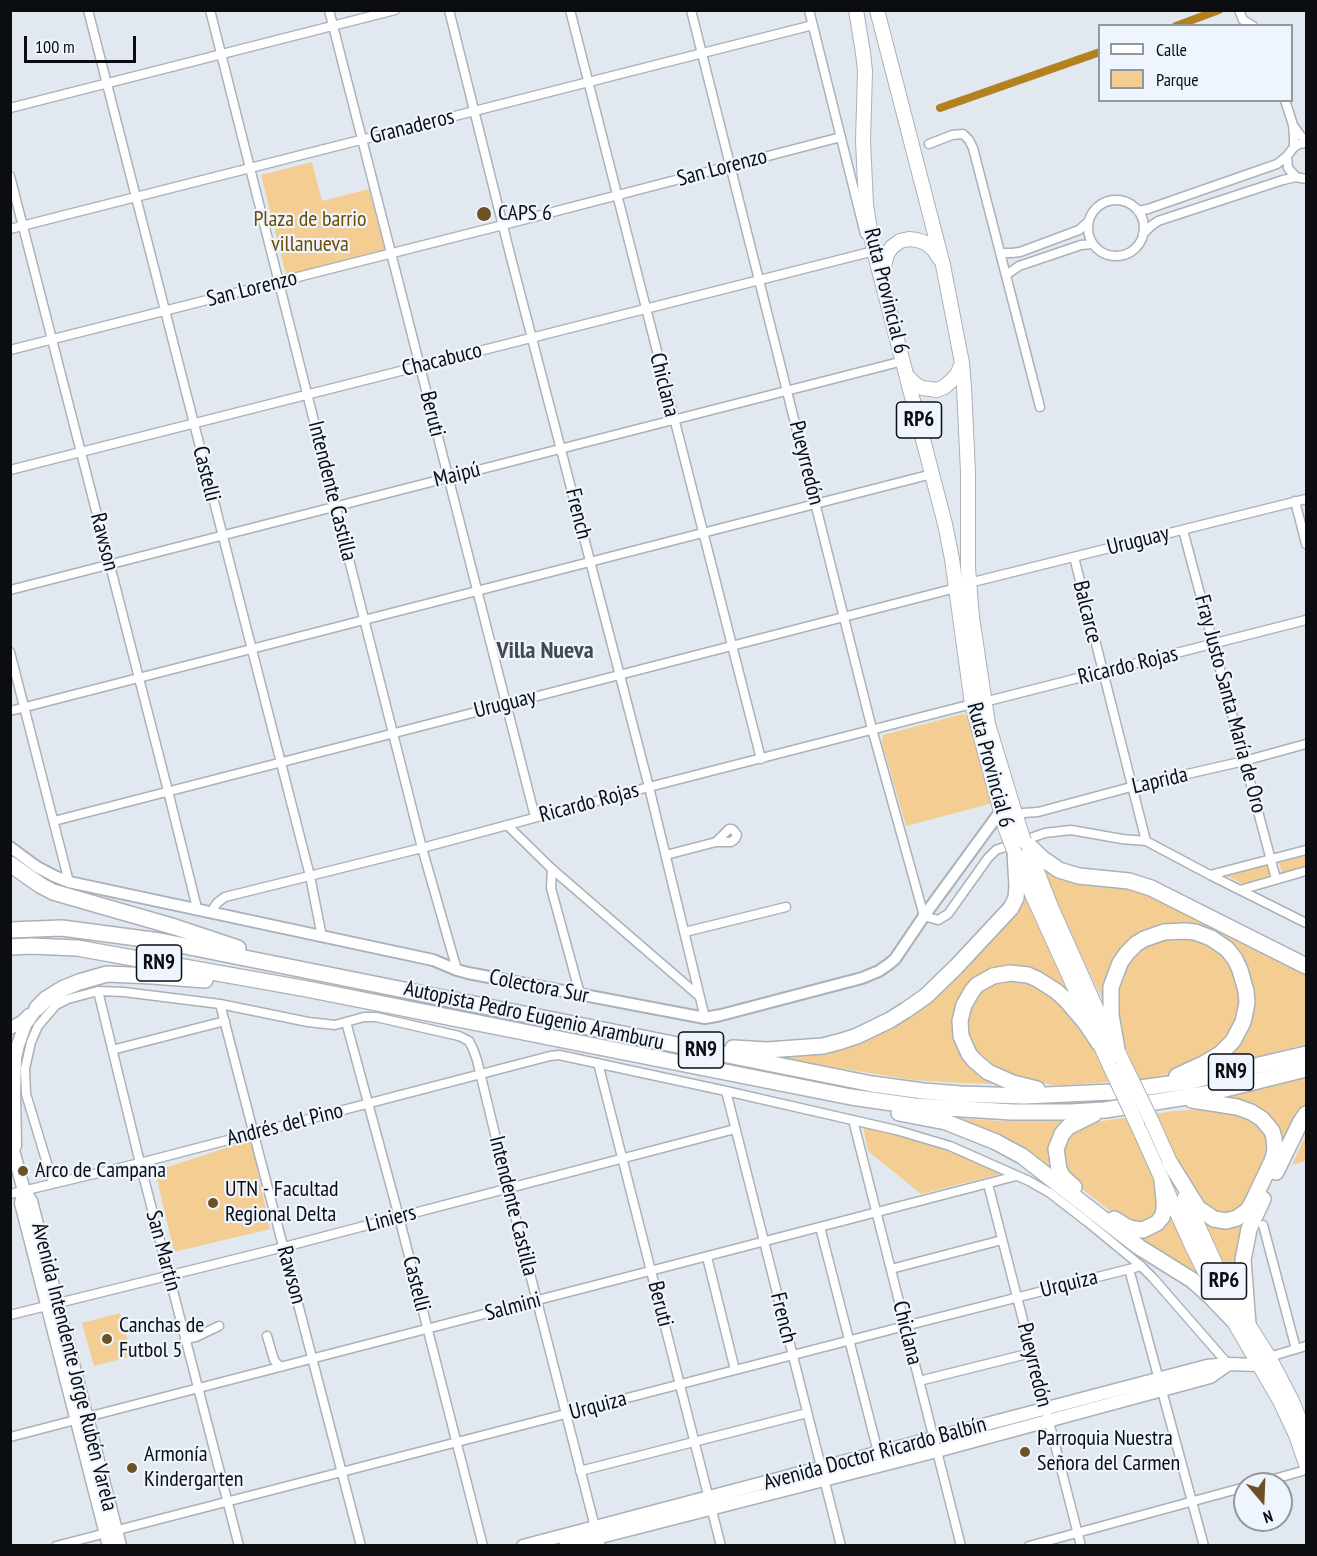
<!DOCTYPE html>
<meta charset="utf-8">
<style>
body{margin:0}
#map{position:relative;width:1317px;height:1556px;overflow:hidden;background:#e1e8f0;font-family:"PT Sans Narrow",sans-serif}
canvas{display:block}
.frame{position:absolute;inset:0;border:12px solid #0b0d10;pointer-events:none}
.legend{position:absolute;left:1098px;top:24px;width:195px;height:78px;box-sizing:border-box;background:#eef5fe;border:2px solid #93989f;margin:0;padding:8px 10px;list-style:none;font-size:18px;color:#0b0d10}
.legend li{display:flex;align-items:center;gap:12px;height:30px}
.legend b{width:30px;border:2px solid #93989f}
.north{position:absolute;left:1233px;top:1472px;width:60px;height:60px;box-sizing:border-box;background:#eef5fe;border:2px solid #93989f;border-radius:50%;rotate:161deg;font-size:16px;font-weight:700;line-height:24px;text-align:center;color:#0b0d10}
.north::after{content:'';display:block;margin:auto;width:21px;height:27px;background:#6b5123;clip-path:polygon(50% 0,100% 100%,50% 72%,0 100%)}
.scale{position:absolute;left:24px;top:36px;width:112px;height:27px;box-sizing:border-box;border:3px solid #0b0d10;border-top:0;padding-left:8px;font-size:18px;line-height:21px;white-space:nowrap;color:#0b0d10;-webkit-text-stroke:4px #eef5fe;paint-order:stroke}
</style>
<div id="map">
<canvas width="1317" height="1556"></canvas>
<div class="frame"></div>
<ul class="legend">
<li><b style="height:8px;background:#fff"></b>Calle</li>
<li><b style="height:16px;background:#f3cd91"></b>Parque</li>
</ul>
<div class="north">N</div>
<div class="scale">100 m</div>
</div>
<script>
const g = document.querySelector('canvas').getContext('2d');
g.lineJoin = 'round';
function paint(path, color) { g.fillStyle = color; g.fill(path, 'evenodd'); }
const shape = rows => new Path2D(rows.map(r => 'M' + r).join(''));
function stroke(path, color, width, dash) { g.strokeStyle = color; g.lineWidth = width; g.lineCap = dash ? 'butt' : 'round'; g.setLineDash(dash || []); g.stroke(path); }
function drawText(font, color, halo, rows, align = 'center') {
  g.font = font + ' "PT Sans Narrow",sans-serif'; g.lineWidth = 4.5; g.setLineDash([]); g.textBaseline = 'middle'; g.strokeStyle = halo; g.fillStyle = color; for (const [text, x, y, turn = 0] of rows) {
    g.save(); g.translate(x, y); g.rotate((+turn || 0) * Math.PI / 180); g.textAlign = isNaN(turn) ? turn : align; if (halo) g.strokeText(text, 0, 0); g.fillText(text, 0, 0); g.restore();
  }
}
paint(shape([
 [312,162,322,201,369,189,385,250,286,275,261,175],
 [963,714,970,718,993,803,906,826,882,743,883,735],
 [1306,853,1306,868,1283,875,1278,860],
 [1025,857,1131,1063,1118,1027,1118,979,1135,952,1164,936,1207,940,1232,963,1243,1009,1225,1045,1173,1073,1146,1079,1067,1085,1054,1085,1024,1080,992,1068,970,1046,964,1018,983,986,1018,976,1050,991,1086,1035,1103,1066,1022,859],
 [1039,861,1125,884,1306,969,1306,1044,1207,1070,1251,1011,1217,935,1143,936,1103,1001,1048,884],
 [1266,863,1271,876,1243,884,1224,874],
 [1022,890,1073,1001,1058,987,986,973,955,1031,1004,1084,963,1083,913,1080,752,1054,783,1053,901,1017],
 [1306,1078,1306,1109,1254,1210,1239,1287,1237,1288,1219,1254,1198,1212,1237,1223,1278,1134,1217,1100],
 [1206,1109,1231,1110,1261,1124,1272,1147,1249,1203,1234,1216,1209,1210,1185,1177,1159,1120,1131,1125,1160,1192,1159,1214,1142,1225,1119,1218,1076,1184,1062,1165,1063,1141,1068,1135,1088,1123,1175,1111],
 [944,1117,998,1121,1069,1120,1070,1123,1064,1126,1056,1137,1052,1151,1054,1166,1059,1177,1065,1184,1118,1227,1129,1233,1143,1235,1155,1231,1165,1222,1171,1212,1188,1251,1205,1285,1204,1286,1183,1270,1149,1250,1125,1234,1044,1168,1019,1150,985,1132,947,1120],
 [863,1126,896,1132,949,1148,1000,1174,921,1194,868,1151],
 [1306,1135,1306,1161,1292,1165,1301,1145],
 [251,1140,270,1229,174,1252,155,1171],
 [120,1313,132,1356,94,1366,82,1323]
]), '#f3cd91');
stroke(shape([
 [1176,26,1219,10],
 [940,108,1100,52]
]), '#b3811e', 8);
const minor = shape([
 [88,10,310,876,322,937],
 [210,10,422,848,457,970],
 [329,10,535,817],
 [449,10,511,258,649,787,705,1018],
 [570,10,761,759],
 [691,10,872,729,924,916,938,920,948,914,988,858,996,850,1045,833,1071,830,1122,839,1146,841,1210,875,1306,923],
 [809,10,865,234],
 [1239,10,1243,20,1253,26],
 [1285,100,1293,125],
 [10,108,395,10],
 [929,144,952,135,963,134,969,140,973,148,1040,407],
 [1294,147,1294,136,1293,125,1300,135,1306,140],
 [10,176,168,791,197,908],
 [1296,177,1288,168,1287,156,1294,147,1299,144,1306,143],
 '1088 228a28 28 0 1 1 56 0a28 28 0 1 1-56 0Z',
 [1138,211,1148,209,1277,164,1287,156],
 [10,229,813,25],
 [1143,234,1151,226,1158,221,1283,180,1296,177,1306,179],
 [1000,253,1012,253,1020,252,1079,230,1089,221],
 [1006,275,1019,266,1081,245,1093,244],
 [10,350,503,225,841,137],
 [10,470,874,251],
 [1295,501,1306,544],
 [1183,530,1276,879],
 [1074,557,1146,841],
 [969,583,1306,499],
 [10,590,903,361],
 [10,652,69,882],
 [984,702,1306,620],
 [10,711,932,474],
 [1017,820,1023,813,1038,812,1131,787,1244,761,1306,744],
 [54,821,956,588],
 [507,825,552,869,699,996],
 [666,855,716,842,731,842,735,839,737,835,735,832,732,829,729,829,716,842],
 [552,869,551,888,580,994],
 [1210,875,1306,850],
 [1240,890,1306,871],
 [211,912,217,903,225,897,422,848,649,787,972,704],
 [685,932,786,907],
 [98,991,140,1163,239,1546],
 [220,1004,361,1546],
 [346,1022,399,1217,483,1546],
 [112,1050,225,1021],
 [598,1063,721,1546],
 [726,1091,841,1546],
 [853,1120,961,1546],
 [53,1183,26,1094,25,1069,31,1042,38,1026,56,1005,68,999,98,991,124,992,220,1004,308,1022,335,1025,364,1017,376,1017,459,1036,469,1041,473,1049,477,1060,508,1188,595,1527,601,1546],
 [988,1184,1081,1546],
 [10,1194,140,1163,550,1056,559,1055,726,1091,896,1130,950,1146,1029,1181,1050,1193,1090,1224,1141,1266,1153,1278,1228,1364],
 [1263,1225,1296,1349],
 [820,1227,879,1456],
 [707,1257,735,1370],
 [891,1269,1002,1240],
 [1129,1269,1204,1546],
 [10,1315,284,1247,735,1129],
 [267,1336,274,1360,280,1367],
 [185,1339,196,1337,219,1326],
 [1269,1357,1306,1346],
 [919,1381,1031,1353],
 [10,1437,1016,1176],
 [580,1471,807,1413],
 [1256,1484,1306,1470],
 [56,1546,905,1326,1141,1266],
 [1029,1546,1245,1487]
]);
const tertiary = shape([
 [10,847,37,867,54,876,69,882,433,960,457,970,468,973,705,1018,721,1015,862,978,879,971,889,964,895,959,924,916,1000,812]
]);
const secondary = shape([
 [10,1028,22,1022,29,1015],
 [10,1139,24,1191,31,1201,120,1546],
 [15,1146,14,1092,15,1058,18,1045,25,1025,37,1008],
 [24,1191,21,1203,109,1546],
 [523,1546,1207,1366,1228,1364,1259,1365],
 [565,1546,937,1451,1210,1377,1227,1365]
]);
const trunk = shape([
 [856,10,863,53,865,71,863,141,866,205,869,224,874,251,945,524,952,559,972,704,1005,827],
 [877,10,943,265,962,363,964,388,968,472,968,568,972,617,988,724,1018,823],
 [882,274,887,254,892,247,900,241,909,239,917,240,926,243,934,250,939,258],
 [908,377,915,384,922,388,937,390,944,387,950,382,957,375,962,363],
 [1025,841,1052,909,1097,1010,1124,1064],
 [1017,858,1032,894,1110,1066],
 [1152,1122,1174,1171],
 [1137,1124,1191,1244,1204,1270,1280,1401,1296,1435,1306,1464],
 [1185,1197,1219,1272,1248,1324,1269,1357,1292,1401,1306,1435]
]);
const motorway = shape([
 [1024,841,1043,859,1059,870,1079,876,1129,881,1151,888,1306,966],
 [10,864,40,885,53,892,175,927,238,948],
 [10,930,62,928,160,941,872,1084,923,1091,961,1094,1024,1096,1111,1092,1191,1081,1306,1054],
 [10,947,31,946,77,948,307,989,851,1097,914,1106,1012,1112,1070,1112,1105,1110,1205,1094,1306,1069],
 [37,1008,46,999,64,988,79,982,107,974,153,976,205,980],
 [733,1048,767,1050,823,1046,842,1041,857,1036,890,1020,906,1010,926,996,956,967,1011,908,1016,898,1017,886,1015,853],
 [1117,1049,1111,1015,1111,987,1120,963,1127,953,1136,944,1144,939,1164,932,1185,931,1195,932,1211,938,1227,949,1235,959,1240,970,1246,991,1247,1003,1243,1022,1233,1041,1220,1054,1203,1064,1177,1076],
 [1037,1089,1013,1083,988,1072,974,1060,969,1054,961,1036,960,1021,964,1005,972,991,977,985,993,976,1010,973,1028,975,1037,979,1056,991,1066,1000,1085,1022,1099,1043],
 [899,1113,946,1122,996,1142,1022,1156,1139,1247,1192,1280,1211,1297,1233,1320],
 [1170,1163,1198,1208,1214,1219,1226,1221,1237,1218,1248,1210,1252,1203,1272,1161,1275,1151,1274,1138,1272,1131,1262,1119,1251,1112,1237,1107,1192,1100],
 [1276,1172,1300,1123,1306,1114],
 [1074,1187,1063,1177,1059,1170,1056,1149,1062,1134,1068,1127,1094,1114],
 [1114,1219,1127,1227,1134,1229,1143,1230,1157,1223,1162,1217,1164,1210,1164,1200,1162,1180],
 [1248,1324,1243,1260,1249,1229,1263,1199]
]);
stroke(minor, '#abb1b9', 11);
stroke(tertiary, '#abb1b9', 14);
stroke(secondary, '#abb1b9', 15);
stroke(trunk, '#abb1b9', 16);
stroke(motorway, '#abb1b9', 18);
stroke(minor, '#fff', 8);
stroke(tertiary, '#fff', 10);
stroke(secondary, '#fff', 12);
stroke(trunk, '#fff', 14);
stroke(motorway, '#fff', 15);
const trunkBridge = shape([
 [1018,823,1024,841],
 [1005,827,1015,853],
 [1124,1064,1152,1122],
 [1110,1066,1137,1124]
]);
stroke(trunkBridge, '#abb1b9', 16, []);
stroke(trunkBridge, '#fff', 14);
for (const [x, y, r, color] of [
 [484,214,8,"#6b5123"],
 [23,1171,6,"#6b5123"],
 [213,1203,6,"#6b5123"],
 [107,1339,6,"#6b5123"],
 [1025,1452,6,"#6b5123"],
 [132,1468,6,"#6b5123"]
]) { const dot = new Path2D(); dot.arc(x, y, r, 0, 2 * Math.PI); g.fillStyle = color; g.fill(dot); stroke(dot, '#eef5fe', 2); }
for (const [x, y, w] of [
 [919,420,45],
 [159,963,45],
 [701,1050,45],
 [1231,1072,45],
 [1224,1281,45]
]) { const box = new Path2D(); box.roundRect(x - w / 2, y - 18, w, 36, 4.5); g.fillStyle = '#eef5fe'; g.fill(box); stroke(box, '#0b0d10', 1.5); }
drawText('bold 21px', '#0b0d10', null, [
 ["RP6",919,420],
 ["RN9",159,963],
 ["RN9",701,1050],
 ["RN9",1231,1072],
 ["RP6",1224,1281]
]);
drawText('22px', '#0b0d10', '#eef5fe', [
 ["Granaderos",412,127,-14],
 ["San Lorenzo",722,168,-15],
 ["San Lorenzo",252,289,-14],
 ["Ruta Provincial 6",886,291,76],
 ["Chacabuco",442,360,-14],
 ["Chiclana",664,385,76],
 ["Beruti",432,414,76],
 ["Pueyrredón",806,463,76],
 ["Castelli",206,474,76],
 ["Maipú",457,475,-14],
 ["Intendente Castilla",332,491,76],
 ["French",578,514,76],
 ["Uruguay",1138,541,-14],
 ["Rawson",104,542,76],
 ["Balcarce",1087,612,76],
 ["Ricardo Rojas",1128,666,-14],
 ["Uruguay",505,704,-14],
 ["Fray Justo Santa María de Oro",1230,704,75],
 ["Ruta Provincial 6",990,765,75],
 ["Laprida",1160,781,-13],
 ["Ricardo Rojas",589,803,-15],
 ["Colectora Sur",539,987,11],
 ["Autopista Pedro Eugenio Aramburu",534,1016,12],
 ["Andrés del Pino",285,1125,-14],
 ["Intendente Castilla",513,1206,76],
 ["Liniers",391,1219,-15],
 ["San Martín",163,1251,75],
 ["Rawson",291,1275,75],
 ["Castelli",416,1284,76],
 ["Urquiza",1069,1284,-14],
 ["Beruti",660,1304,76],
 ["Salmini",513,1307,-15],
 ["French",783,1318,76],
 ["Chiclana",907,1333,76],
 ["Pueyrredón",1034,1365,76],
 ["Avenida Intendente Jorge Rubén Varela",74,1367,76],
 ["Urquiza",598,1406,-15],
 ["Avenida Doctor Ricardo Balbín",875,1454,-15]
]);
drawText('22px', '#0b0d10', '#eef5fe', [
 ["CAPS 6",498,214],
 ["Arco de Campana",35,1171],
 ["UTN - Facultad",225,1190],
 ["Regional Delta",225,1215],
 ["Canchas de",119,1326],
 ["Futbol 5",119,1351],
 ["Parroquia Nuestra",1037,1439],
 ["Señora del Carmen",1037,1464],
 ["Armonía",144,1455],
 ["Kindergarten",144,1480]
], 'left');
drawText('22px', '#6e4c00', '#eef5fe', [
 ["Plaza de barrio",310,220],
 ["villanueva",310,245]
]);
drawText('bold 24px', '#444951', '#eef5fe', [
 ["Villa Nueva",545,651]
]);
</script>
